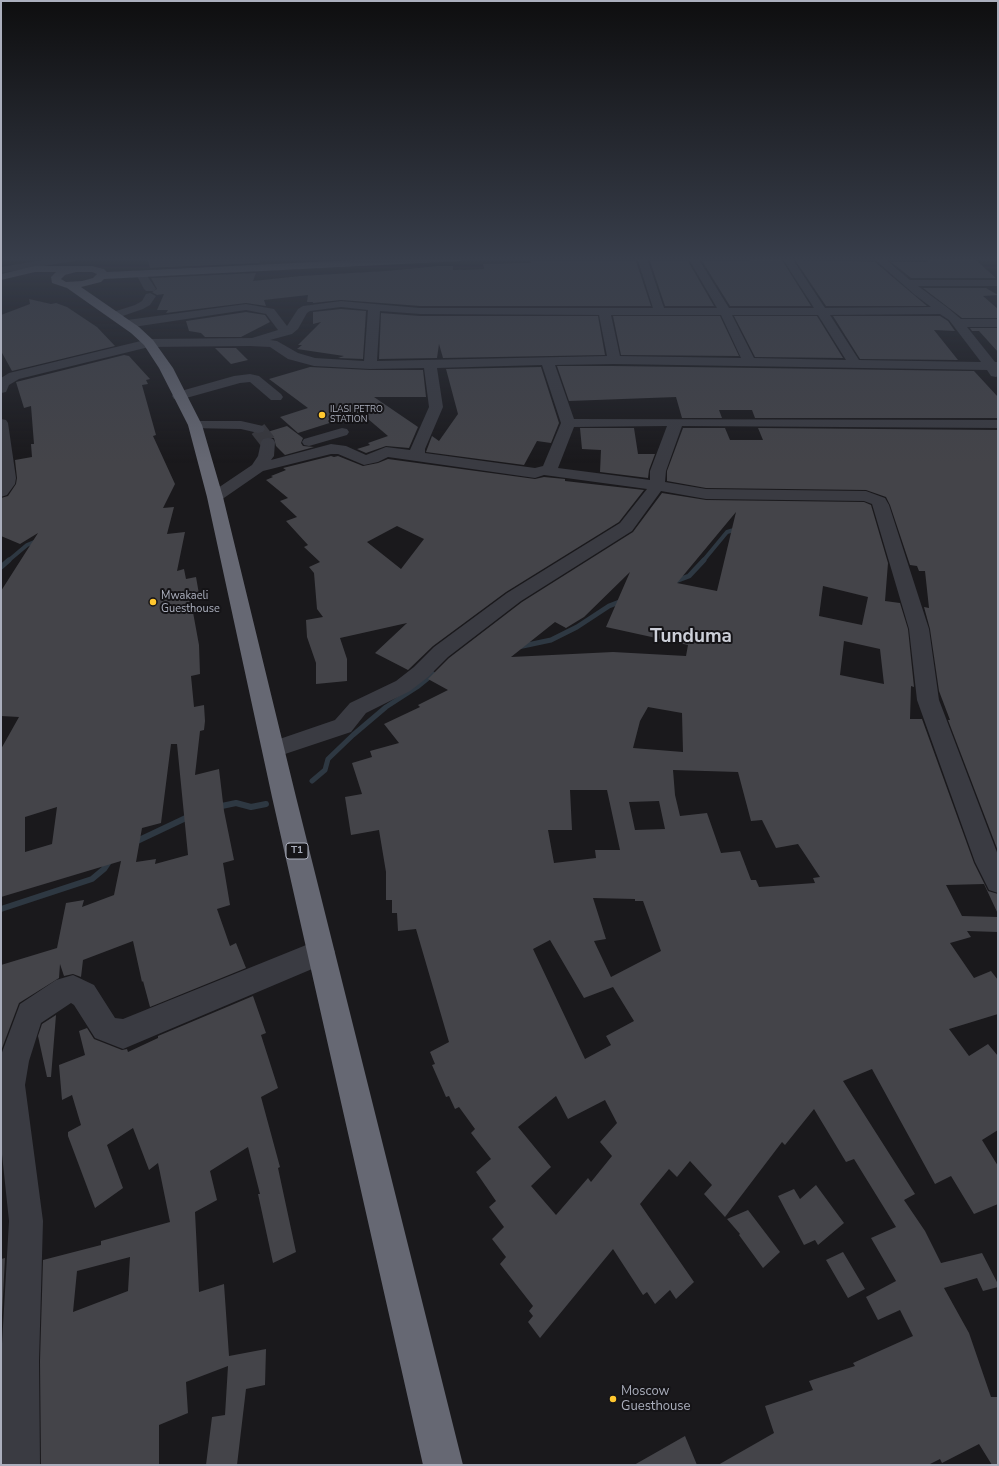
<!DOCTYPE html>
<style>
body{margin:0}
#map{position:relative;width:999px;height:1466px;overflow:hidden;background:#1a191c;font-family:"Nunito Sans",sans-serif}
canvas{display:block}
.frame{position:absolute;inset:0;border:2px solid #abafbd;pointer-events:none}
</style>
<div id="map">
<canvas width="999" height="1466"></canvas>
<div class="frame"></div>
</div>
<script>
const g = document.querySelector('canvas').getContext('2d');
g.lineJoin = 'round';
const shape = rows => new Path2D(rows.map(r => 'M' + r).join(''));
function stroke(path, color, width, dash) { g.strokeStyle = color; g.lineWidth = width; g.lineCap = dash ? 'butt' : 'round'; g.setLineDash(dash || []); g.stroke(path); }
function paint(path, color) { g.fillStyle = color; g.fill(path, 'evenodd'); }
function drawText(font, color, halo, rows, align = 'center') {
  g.font = font + ' "Nunito Sans",sans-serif'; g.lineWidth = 4; g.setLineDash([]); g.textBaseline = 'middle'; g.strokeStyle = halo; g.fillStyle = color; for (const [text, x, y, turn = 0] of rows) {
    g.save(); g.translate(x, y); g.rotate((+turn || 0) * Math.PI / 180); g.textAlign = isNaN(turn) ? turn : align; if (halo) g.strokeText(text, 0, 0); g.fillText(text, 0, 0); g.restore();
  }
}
stroke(shape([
 [8,561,27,545,39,540],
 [703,561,727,532,737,529]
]), '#2e3842', 4);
stroke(shape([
 [1,567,9,560],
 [673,582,689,576,704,560],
 [518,647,551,640,577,627,609,606,622,601],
 [312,781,325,770,328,759,353,735,386,707,417,687,433,674]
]), '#2e3842', 5);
stroke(shape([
 [217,807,236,803,251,807,266,804],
 [135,842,190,816],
 [1,909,92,879,104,869,110,860]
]), '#2e3842', 6);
paint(shape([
 [147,258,261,258,259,263,150,268],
 [747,258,778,258,782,260,811,306,730,306,702,261,749,261],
 [795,260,875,262,927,306,826,306],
 [927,260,976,260,996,278,911,278,891,262,928,262],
 [531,261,636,261,651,306,420,306,341,300,313,303,313,302,307,302,308,295,264,300,266,306,246,303,166,313,168,310,157,310,164,294,157,295,152,292,157,289,151,278,256,273,253,281,300,276,386,271,437,266,453,266,453,270,484,269,483,264,531,263],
 [650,261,688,261,714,306,665,306],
 [923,288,986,288,998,295,983,296,998,309,998,318,962,318],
 [29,299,51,304,56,303,67,307,97,327,115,346,12,371,1,351,1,315,30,304],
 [341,309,366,311,363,359,338,358,344,356,297,349,302,345,298,345,321,322,313,324,313,312],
 [246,312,265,315,270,322,241,337,205,337,201,333,189,331,186,321],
 [381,313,420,316,598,316,605,355,443,358,439,344,437,358,379,359],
 [613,316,720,316,739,356,621,355],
 [734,316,817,316,843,358,755,357],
 [833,316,940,316,948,321,955,331,934,330,958,360,860,359],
 [970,328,998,328,998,352,979,331,972,331],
 [215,348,236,348,248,360,231,364],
 [124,355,129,356,150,379,146,380,148,384,142,385,156,435,153,436,175,484,163,508,174,507,167,534,185,532,177,571,184,569,186,579,196,577,199,594,190,596,199,645,200,674,191,676,194,707,204,705,205,721,204,730,200,731,195,775,219,769,224,811,234,860,223,863,230,905,217,909,230,946,236,943,246,968,150,1007,143,981,142,982,133,941,83,960,81,977,73,974,64,976,60,964,59,978,19,1003,1,1051,1,965,57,948,66,903,84,900,82,907,114,895,121,861,1,897,1,749,19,717,1,716,1,591,38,533,20,544,1,536,1,498,8,496,16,484,17,478,15,460,32,457,31,444,34,444,31,406,24,408,16,382],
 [171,744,177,744,188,855,155,864,156,859,136,862,142,828,161,823],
 [57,807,52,844,25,852,25,817],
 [557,366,614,366,974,371,998,397,998,418,755,418,752,410,719,410,722,418,682,418,676,397,569,401],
 [310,367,370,370,423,370,426,397,374,397,418,427,409,448,386,446,366,453,357,449,370,445,368,443,388,436,361,413,298,433,280,417,308,408,269,379],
 [541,367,559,423,551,443,537,441,524,465,426,452,432,436,439,441,458,414,446,369],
 [287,426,303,438,301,443,303,446,314,447,285,455,276,446,274,438,267,437,264,433],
 [580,428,634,428,638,454,655,454,649,470,648,478,600,472,601,450,582,449],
 [683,428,725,428,730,440,763,440,758,428,998,430,998,851,948,720,950,720,939,691,930,629,924,607,929,608,925,571,919,571,917,566,910,565,890,505,886,497,866,490,706,488,667,481,667,471],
 [331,456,334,457,338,456,363,466,378,463,388,459,535,479,544,477,565,479,565,481,644,490,619,522,506,592,433,646,408,670,375,653,407,623,340,638,347,659,347,681,316,684,316,663,307,637,306,620,323,617,317,609,314,573,309,567,320,562,304,547,308,545,286,521,297,517,280,501,288,498,266,480,273,477,271,476,286,470,283,468],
 [397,526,424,539,401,569,367,542],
 [662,493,706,500,864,502,871,505,888,563,885,601,900,603,908,629,914,687,911,686,910,719,922,719,974,863,988,891,998,894,998,914,984,884,946,885,962,916,998,917,998,932,967,931,971,937,950,943,974,978,991,971,998,980,998,1014,949,1029,969,1056,988,1044,998,1056,998,1130,982,1140,998,1166,998,1204,974,1214,951,1176,935,1184,872,1069,843,1081,915,1194,904,1200,925,1231,941,1263,982,1253,998,1284,998,1287,983,1291,977,1278,944,1288,969,1333,991,1397,998,1397,998,1465,992,1465,979,1444,942,1463,940,1459,928,1465,718,1465,774,1433,765,1406,813,1390,809,1381,855,1366,853,1363,913,1336,900,1310,878,1320,866,1297,896,1281,871,1238,896,1227,854,1159,846,1162,814,1109,785,1145,782,1142,725,1217,704,1194,712,1185,690,1161,677,1177,669,1169,640,1204,694,1282,676,1299,670,1290,655,1304,647,1292,643,1295,613,1249,540,1338,528,1322,533,1316,529,1311,533,1306,500,1264,506,1257,492,1239,504,1227,489,1207,496,1201,476,1172,491,1159,471,1133,475,1129,459,1107,455,1109,449,1096,446,1097,432,1065,435,1064,430,1052,449,1042,416,929,398,931,397,913,392,913,392,900,386,900,386,872,379,830,351,835,345,797,362,794,352,763,372,757,370,751,399,743,384,724,420,707,418,705,448,690,428,679,449,658,522,602,633,532],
 [736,512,717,591,677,583],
 [630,572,606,627,688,645,686,656,613,652,511,657,555,622,566,628,584,617],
 [823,586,868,597,862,625,819,616],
 [844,641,880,649,884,684,840,675],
 [648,707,682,713,683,752,633,748,640,721],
 [673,770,738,772,751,821,762,820,776,848,798,844,820,877,813,878,815,883,759,887,756,880,751,880,740,851,721,853,707,813,680,816,675,795],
 [570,790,607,790,620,850,595,850,596,858,554,863,548,830,572,830],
 [659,801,665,829,635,830,629,802],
 [593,898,635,899,635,901,643,901,661,951,611,977,594,941,606,939],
 [550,940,584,998,613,987,634,1021,606,1036,611,1045,585,1059,533,949],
 [556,1096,568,1119,605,1100,617,1123,600,1142,612,1156,591,1182,588,1178,556,1215,531,1186,551,1167,518,1127],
 [253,996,266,1033,261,1035,278,1088,261,1097,280,1167,278,1168,296,1252,273,1263,258,1194,260,1194,248,1147,210,1171,217,1200,195,1212,199,1292,224,1284,229,1356,266,1349,265,1385,246,1389,237,1465,206,1465,212,1417,225,1415,228,1366,186,1382,188,1413,159,1425,159,1465,41,1465,40,1361,43,1260,101,1245,101,1241,170,1222,158,1163,149,1170,133,1128,107,1145,123,1188,95,1208,68,1136,68,1132,81,1125,72,1095,62,1100,59,1065,85,1055,79,1031,87,1028,94,1039,122,1050,127,1049,128,1052,158,1038,158,1036],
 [130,1257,128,1291,73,1312,77,1271],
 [56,1015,51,1077,47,1077,38,1036,42,1024],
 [816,1185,844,1223,818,1245,815,1240,804,1245,778,1196,794,1189,800,1199],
 [748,1210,780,1252,763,1268,739,1235,740,1234,727,1219],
 [843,1252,865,1289,848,1298,826,1260],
 [5,1258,1,1335,1,1259],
 [685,1436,697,1465,634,1465]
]), '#444449');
stroke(shape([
 [258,429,268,442]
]), '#37373c', 16, [16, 8]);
paint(shape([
 [55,258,79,258,74,261,1,273,1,267,55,258],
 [637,258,647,258,664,308,717,308,688,258,698,258,729,308,814,308,782,258,792,258,825,308,931,307,915,295,873,258,884,258,910,280,998,280,998,286,918,286,948,308,961,319,998,319,998,327,967,327,995,362,998,362,998,376,996,377,991,376,987,370,614,364,555,365,574,419,998,420,998,428,682,426,666,471,665,482,706,489,866,491,885,498,889,505,929,629,939,700,998,855,998,893,989,890,975,862,917,700,909,629,872,504,864,501,706,499,661,491,632,531,521,601,448,657,428,677,410,691,366,713,351,732,273,758,265,756,262,750,265,744,335,720,350,703,396,681,414,667,434,647,507,593,620,523,647,489,544,475,535,478,388,457,378,462,364,465,338,454,331,454,263,471,221,500,215,502,209,500,207,497,209,494,252,465,258,456,261,442,263,439,268,438,273,439,275,442,274,456,271,460,331,444,346,446,366,455,386,447,410,450,429,407,424,368,370,369,314,366,288,359,270,347,250,346,149,347,19,379,9,385,6,392,1,393,1,378,9,373,149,339,252,338,278,330,266,314,246,310,127,328,121,324,127,320,246,304,274,309,287,326,298,309,303,306,341,301,420,308,653,308,637,258],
 [341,307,368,310,364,361,315,358,298,353,277,341,270,340,292,334,298,329,307,313,310,311,341,307],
 [380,311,420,314,599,315,607,356,377,361,380,311],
 [940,314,949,320,981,362,859,360,830,315,940,314],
 [611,315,721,315,741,358,620,356,611,315],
 [732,315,818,315,846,360,754,358,732,315],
 [542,365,561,423,543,466,535,468,425,453,425,449,443,407,437,368,542,365],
 [667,426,650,471,650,480,558,468,574,427,667,426],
 [141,271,146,274,156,289,154,291,146,291,144,289,136,274,141,271],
 [150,293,156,296,150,305,143,309,114,319,108,315,110,313,135,305,142,301,146,294,150,293],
 [250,374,259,376,281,394,283,397,281,400,271,400,250,382,240,383,179,400,174,399,172,396,174,393,234,376,250,374],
 [1,419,6,420,8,423,16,478,15,484,7,495,1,497,1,419],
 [195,421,241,421,263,426,265,429,263,432,258,433,241,429,190,428,188,425,190,422,195,421],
 [342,428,347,429,349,432,347,435,309,446,304,445,302,442,304,439,342,428],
 [321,939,331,943,335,952,331,961,123,1049,95,1038,74,1005,71,1003,41,1023,29,1061,25,1085,43,1221,39,1361,40,1465,1,1465,1,1361,9,1221,1,1145,1,1055,20,1004,56,980,73,975,94,985,115,1018,123,1019,321,939]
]), '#3a3b42');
paint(shape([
 [398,258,466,258,461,261,104,279,101,282,81,287,139,327,153,340,173,368,202,425,223,497,296,797,463,1465,423,1465,272,797,207,497,188,425,159,368,144,345,131,333,67,288,52,283,51,277,56,272,35,272,1,280,1,274,35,266,92,266,104,269,107,272,398,258],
 [76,272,92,272,97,274,93,278,82,281,66,282,61,279,65,275,76,272]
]), '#666873');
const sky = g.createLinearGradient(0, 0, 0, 463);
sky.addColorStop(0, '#0e0e0f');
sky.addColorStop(0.56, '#383e4b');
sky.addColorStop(1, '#383e4b00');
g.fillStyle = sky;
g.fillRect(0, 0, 999, 463);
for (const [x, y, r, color] of [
 [322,415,4,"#ffc72f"],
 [153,602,4,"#ffc72f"],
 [613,1399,4,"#ffc72f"]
]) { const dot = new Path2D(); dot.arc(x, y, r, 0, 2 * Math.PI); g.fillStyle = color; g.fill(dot); stroke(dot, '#151417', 1.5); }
drawText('9px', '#abafbd', '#151417', [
 ["ILASI PETRO",330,410],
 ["STATION",330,420]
], 'left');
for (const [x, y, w] of [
 [297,851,22]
]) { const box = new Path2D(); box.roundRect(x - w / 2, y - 8, w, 16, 3); g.fillStyle = '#151417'; g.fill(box); stroke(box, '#abafbd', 1); }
drawText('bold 10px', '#abafbd', null, [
 ["T1",297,851]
]);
drawText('11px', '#abafbd', '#151417', [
 ["Mwakaeli",161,596],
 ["Guesthouse",161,609]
], 'left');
drawText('13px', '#abafbd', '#151417', [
 ["Moscow",621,1392],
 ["Guesthouse",621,1407]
], 'left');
drawText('bold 19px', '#cccfd8', '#151417', [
 ["Tunduma",691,637]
]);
</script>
